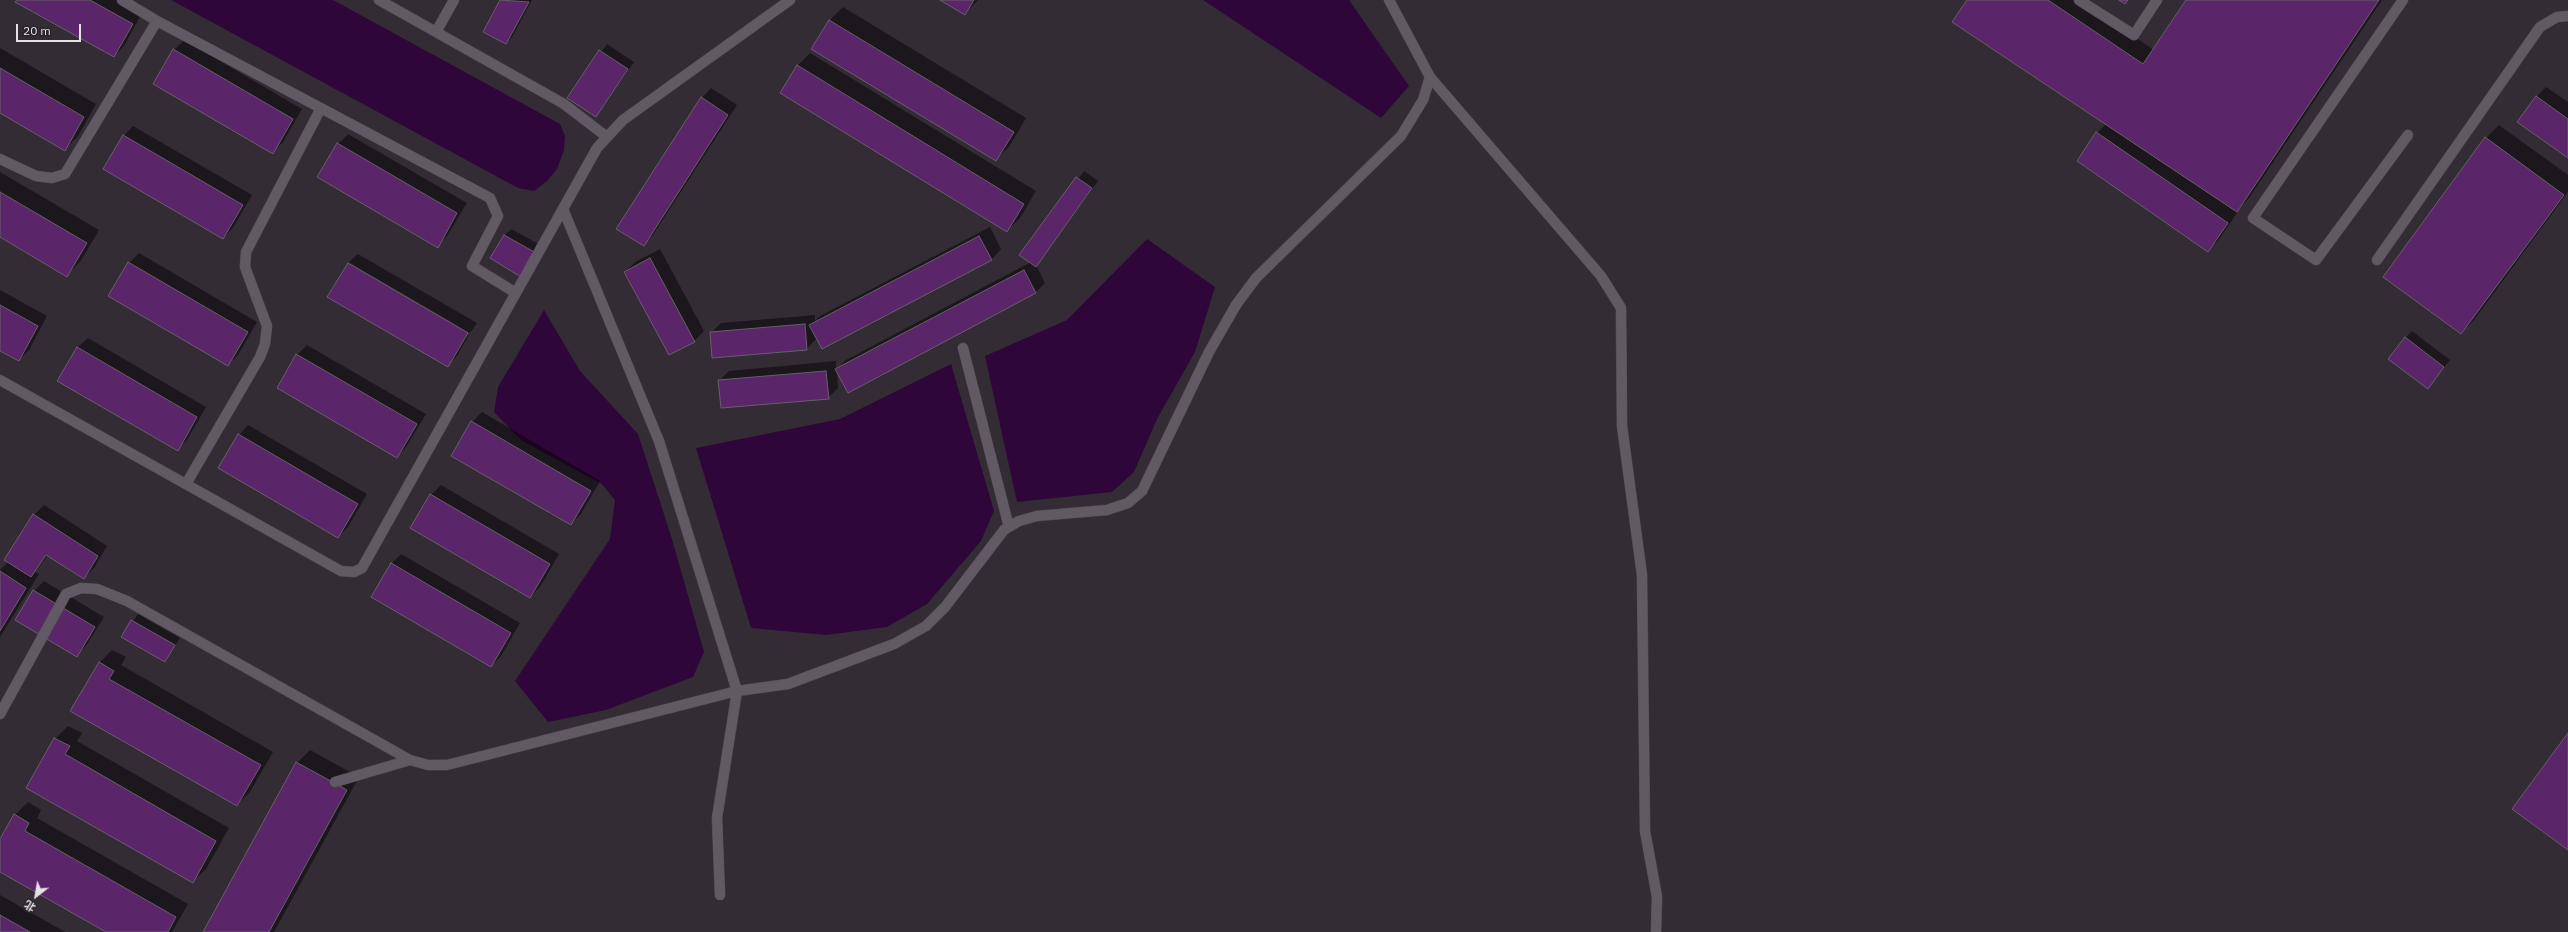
<!DOCTYPE html>
<meta charset="utf-8">
<style>
body{margin:0}
#map{position:relative;width:2568px;height:932px;overflow:hidden;background:#332c35;font-family:"IBM Plex Sans","Noto Sans SC",sans-serif}
canvas{display:block}
.north{position:absolute;left:16px;top:876px;width:40px;height:40px;-webkit-text-stroke:3px #29232b;paint-order:stroke;rotate:211deg;font-size:11px;font-weight:700;line-height:16px;text-align:center;color:#e6e1e7}
.north::after{content:'';display:block;margin:auto;width:14px;height:18px;background:#e6e1e7;clip-path:polygon(50% 0,100% 100%,50% 72%,0 100%)}
.scale{position:absolute;left:16px;top:24px;width:65px;height:18px;box-sizing:border-box;border:2px solid #e6e1e7;border-top:0;padding-left:5px;font-size:12px;line-height:14px;white-space:nowrap;color:#e6e1e7;-webkit-text-stroke:3px #29232b;paint-order:stroke}
</style>
<div id="map">
<canvas width="2568" height="932"></canvas>
<div class="north">北</div>
<div class="scale">20 m</div>
</div>
<script>
const g = document.querySelector('canvas').getContext('2d');
g.lineJoin = 'round';
function paint(path, color) { g.fillStyle = color; g.fill(path, 'evenodd'); }
const shape = rows => new Path2D(rows.map(r => 'M' + r).join(''));
function stroke(path, color, width, dash) { g.strokeStyle = color; g.lineWidth = width; g.lineCap = dash ? 'butt' : 'round'; g.setLineDash(dash || []); g.stroke(path); }
paint(shape([
 [171,0,333,0,560,124,565,136,564,150,557,169,547,181,534,191,518,188],
 [1203,0,1349,0,1409,86,1381,118],
 [1147,239,1215,287,1195,352,1157,419,1134,472,1112,492,1017,502,985,356,1067,320],
 [544,310,580,371,638,434,672,539,704,652,693,677,606,710,548,722,515,681,610,539,615,500,602,484,521,440,494,412,498,387],
 [951,364,994,511,981,541,927,604,887,627,826,635,751,628,696,448,840,419]
]), '#2f0639');
paint(shape([
 [18,0,118,0,142,13,124,46,114,56],
 [501,0,532,0,512,37,506,43,485,32],
 [942,0,978,0,965,14],
 [1968,0,2080,0,2154,50,2187,0,2382,0,2249,198,2236,212,2237,213,2218,241,2208,250,2097,133,2106,124],
 [843,7,1026,118,1009,147,996,159,813,48,830,20],
 [184,40,302,109,283,142,273,152,174,50],
 [607,44,634,62,596,116,568,98],
 [0,48,96,104,78,136,65,149,0,112],
 [810,53,1036,191,1020,218,1007,231,797,66],
 [2546,87,2568,102,2568,157,2536,97],
 [711,88,737,105,653,235,643,245,702,98],
 [2499,125,2568,175,2568,192,2474,320,2461,333,2486,138],
 [133,126,252,195,233,228,223,238,124,136],
 [348,134,467,203,447,236,437,246,338,144],
 [1084,171,1098,181,1036,265,1045,283,1035,293,837,370,838,388,828,398,719,381,729,371,836,361,836,369,846,360,1031,262,1021,255],
 [0,172,99,230,80,262,67,275,0,236],
 [990,227,1001,249,992,259,822,348,817,338,807,349,713,356,711,333,721,323,815,315,815,321,820,316],
 [511,229,542,246,521,276,505,235],
 [660,249,704,331,694,341,625,272,635,262],
 [139,253,257,322,238,355,228,365,129,263],
 [358,254,477,323,470,333,350,263,350,265,469,335,457,356,447,366,329,297,348,263],
 [0,290,47,316,29,350,19,360,0,350],
 [2412,331,2450,360,2428,387,2405,338],
 [88,338,206,407,187,440,177,450,59,381,78,347],
 [307,345,426,414,406,447,397,457,278,388,297,355],
 [482,412,600,481,581,514,571,524,472,422],
 [248,425,367,494,348,527,338,537,239,435],
 [441,485,559,554,540,587,530,597,431,495],
 [44,505,107,546,94,568,84,578,48,555,35,572,39,574,0,637,0,570,8,562,34,515],
 [401,554,520,623,501,656,491,666,391,564],
 [44,581,104,617,86,646,76,655,34,591],
 [138,614,180,638,164,661,122,637],
 [112,650,126,657,121,665,273,752,250,792,237,805,72,711,99,663],
 [68,726,82,733,77,741,229,828,206,869,193,881,27,787,55,739],
 [310,750,359,777,274,932,204,932,297,763],
 [28,802,41,810,37,818,188,904,172,932,108,932,0,870,0,841,15,815],
 [0,895,65,932,0,932]
]), '#0007');
const building = shape([
 [17,0,90,0,133,24,114,57,15,2,17,0],
 [500,0,529,2,506,44,483,32,500,0],
 [940,0,974,0,965,15,940,0],
 [1967,0,2048,0,2143,64,2186,0,2379,0,2237,212,1952,22,1967,0],
 [2119,0,2128,0,2125,4,2119,0],
 [829,20,1014,132,996,161,811,49,829,20],
 [173,49,293,119,273,154,153,84,173,49],
 [599,50,628,69,596,117,567,98,599,50],
 [797,65,1024,204,1007,232,780,93,797,65],
 [0,68,84,117,65,151,0,113,0,68],
 [2536,96,2568,119,2568,158,2517,122,2536,96],
 [701,97,728,115,644,246,616,229,701,97],
 [2096,132,2228,223,2208,252,2077,161,2096,132],
 [123,135,243,205,223,239,103,169,123,135],
 [2485,137,2564,195,2461,334,2383,277,2485,137],
 [337,143,457,213,438,248,317,177,337,143],
 [1076,177,1092,188,1036,267,1019,255,1076,177],
 [0,192,87,243,67,277,0,237,0,192],
 [504,235,536,253,521,277,490,258,504,235],
 [979,236,992,260,822,349,809,325,979,236],
 [650,258,695,342,669,355,624,272,650,258],
 [128,262,248,332,228,366,108,296,128,262],
 [348,263,468,333,448,367,327,297,348,263],
 [1024,270,1036,293,848,393,835,369,1024,270],
 [0,305,38,326,19,361,0,351,0,305],
 [805,324,807,350,712,358,710,332,805,324],
 [2405,337,2444,367,2428,389,2388,359,2405,337],
 [77,347,197,417,178,451,57,381,77,347],
 [296,354,417,424,397,458,277,388,296,354],
 [826,371,829,399,721,408,718,380,826,371],
 [471,421,591,491,571,525,451,456,471,421],
 [238,434,358,504,338,538,218,468,238,434],
 [430,494,550,564,530,598,410,528,430,494],
 [33,514,98,556,84,579,46,555,31,577,4,560,33,514],
 [391,563,511,633,491,667,371,597,391,563],
 [0,571,26,588,0,631,0,571],
 [33,590,95,627,77,657,15,620,33,590],
 [131,620,175,645,165,662,121,637,131,620],
 [99,662,114,671,109,679,261,765,237,806,70,711,99,662],
 [2568,733,2568,850,2512,809,2568,733],
 [54,738,70,746,65,754,216,841,193,883,26,788,54,738],
 [296,762,347,790,269,932,203,932,296,762],
 [14,814,29,823,25,831,176,917,168,932,106,932,0,872,0,839,14,814],
 [0,915,30,932,0,932,0,915]
]);
paint(building, '#5b2669');
stroke(building, '#675f69', 1);
const service = shape([
 [122,0,157,21],
 [379,0,564,104,607,137],
 [2079,0,2134,35,2157,0],
 [2403,0,2253,218,2316,260,2408,135],
 [436,32,454,0],
 [0,159,36,176,52,178,65,174,157,21,490,198,498,216,472,266,516,293],
 [563,209,659,441,737,691,717,818,720,895],
 [2377,260,2540,27,2557,17,2568,16],
 [963,348,1009,527],
 [0,380,341,571,354,572,362,568,597,148,623,120,790,0],
 [186,484,260,357,265,344,267,326,245,267,246,252,321,108],
 [0,714,66,594,81,588,97,589,127,601,410,760,428,765,447,765,737,691,788,684,894,644,926,626,945,607,1004,530,1019,521,1037,516,1107,510,1128,503,1142,491,1209,352,1236,305,1256,278,1401,136,1423,100,1430,77],
 [335,782,410,760]
]);
const minor = shape([
 [1389,0,1430,77,1601,276,1621,308,1622,426,1642,575,1645,831,1657,897,1656,932]
]);
stroke(service, '#504a52', 11);
stroke(minor, '#504a52', 11);
stroke(service, '#615964', 10);
stroke(minor, '#615964', 10);
</script>
